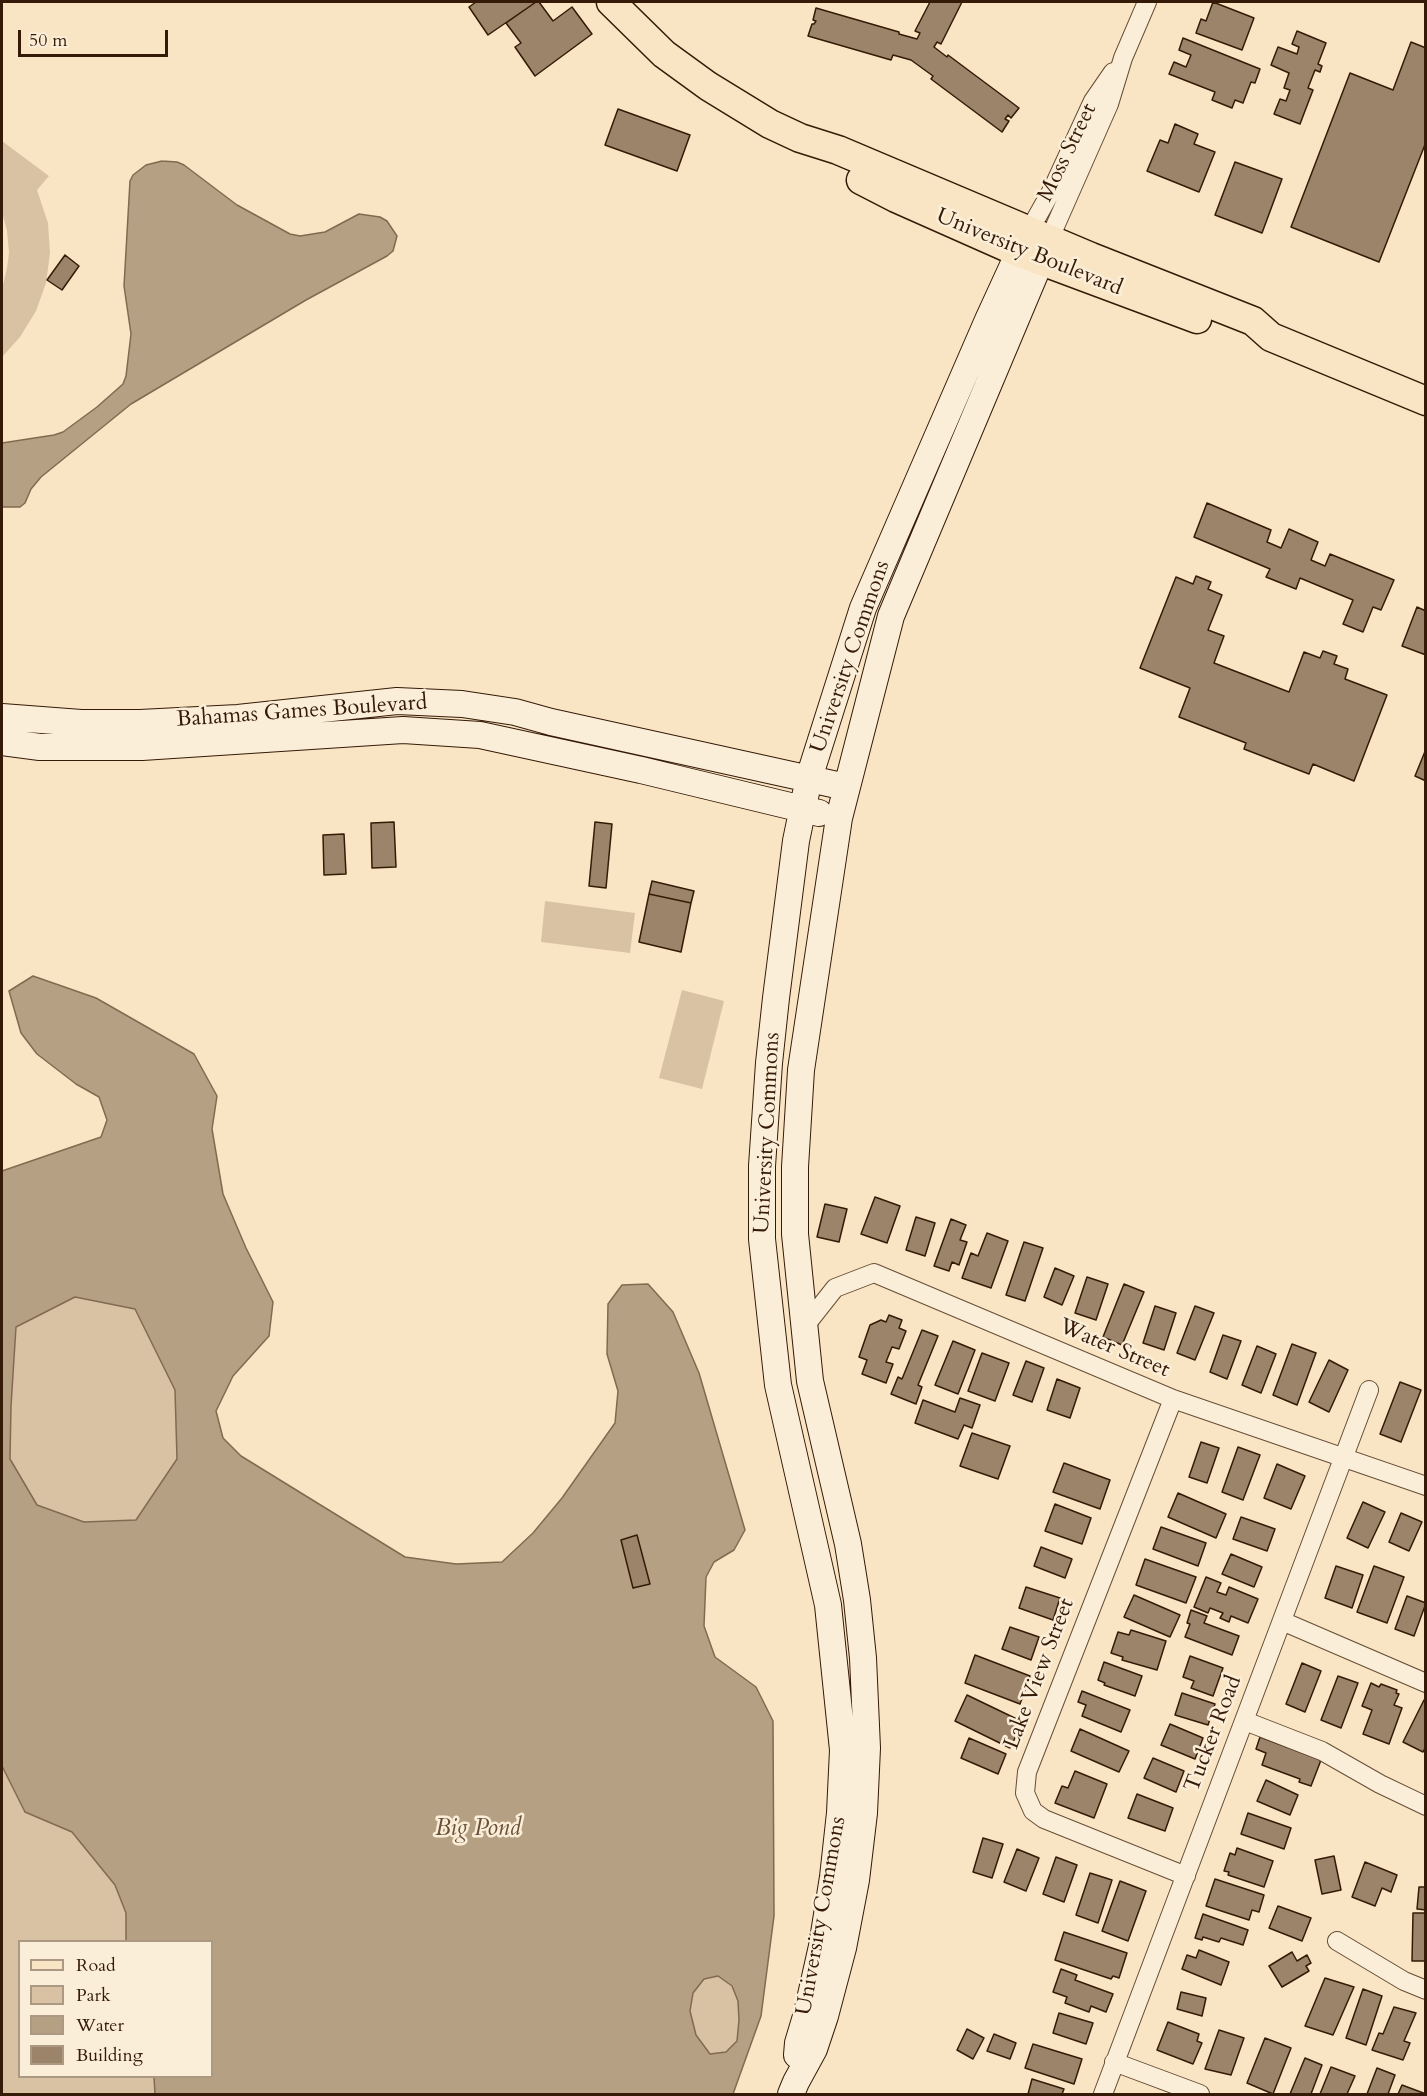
<!DOCTYPE html>
<style>
body{margin:0}
#map{position:relative;width:1427px;height:2096px;overflow:hidden;background:#f9e5c3;font-family:Cardo,serif}
canvas{display:block}
.frame{position:absolute;inset:0;border:3px solid #351a07;pointer-events:none}
.legend{position:absolute;left:18px;top:1940px;width:195px;height:138px;box-sizing:border-box;background:#fbeed8;border:2px solid #ac9984;margin:0;padding:8px 10px;list-style:none;font-size:18px;color:#351a07}
.legend li{display:flex;align-items:center;gap:12px;height:30px}
.legend b{width:30px;border:2px solid #ac9984}
.scale{position:absolute;left:18px;top:30px;width:150px;height:27px;box-sizing:border-box;border:3px solid #351a07;border-top:0;padding-left:8px;font-size:18px;line-height:21px;white-space:nowrap;color:#351a07;-webkit-text-stroke:4px #fbeed8;paint-order:stroke}
</style>
<div id="map">
<canvas width="1427" height="2096"></canvas>
<div class="frame"></div>
<ul class="legend">
<li><b style="height:8px;background:#f9e5c3"></b>Road</li>
<li><b style="height:16px;background:#d8c2a3"></b>Park</li>
<li><b style="height:16px;background:#b6a083"></b>Water</li>
<li><b style="height:16px;background:#9b8469"></b>Building</li>
</ul>
<div class="scale">50 m</div>
</div>
<script>
const g = document.querySelector('canvas').getContext('2d');
g.lineJoin = 'round';
function paint(path, color) { g.fillStyle = color; g.fill(path, 'evenodd'); }
const shape = rows => new Path2D(rows.map(r => 'M' + r).join(''));
function stroke(path, color, width, dash) { g.strokeStyle = color; g.lineWidth = width; g.lineCap = dash ? 'butt' : 'round'; g.setLineDash(dash || []); g.stroke(path); }
function drawText(font, color, halo, rows, align = 'center') {
  g.font = font + ' Cardo,serif'; g.lineWidth = 5; g.setLineDash([]); g.textBaseline = 'middle'; g.strokeStyle = halo; g.fillStyle = color; for (const [text, x, y, turn = 0] of rows) {
    g.save(); g.translate(x, y); g.rotate((+turn || 0) * Math.PI / 180); g.textAlign = isNaN(turn) ? turn : align; if (halo) g.strokeText(text, 0, 0); g.fillText(text, 0, 0); g.restore();
  }
}
paint(shape([
 [2,141,49,176,37,190,48,223,50,253,46,283,36,311,20,337,2,357,2,289,7,268,9,253,7,231,2,212],
 [545,901,635,913,630,953,541,942],
 [682,990,724,1001,702,1089,659,1078],
 [75,1297,135,1309,175,1390,177,1459,136,1520,84,1522,37,1505,10,1459,11,1406,16,1327],
 [2,1766,25,1812,72,1832,115,1885,126,1913,126,1941,20,1942,20,2076,154,2077,155,2094,2,2094],
 [718,1976,732,1987,738,2001,739,2020,737,2041,726,2052,710,2054,696,2035,690,2011,693,1993,704,1979]
]), '#d8c2a3');
const water = shape([
 [162,161,177,162,184,165,237,205,290,234,300,236,325,232,359,214,380,217,387,221,397,236,393,251,387,256,306,300,131,404,41,477,31,489,25,503,20,507,2,507,2,443,54,435,63,432,97,407,123,384,126,376,131,334,124,286,130,181,133,175,146,165,162,161],
 [33,976,96,998,194,1054,217,1096,212,1129,223,1194,246,1248,273,1302,269,1336,233,1376,216,1411,223,1438,241,1456,405,1557,456,1564,502,1562,533,1533,562,1498,615,1423,618,1391,607,1354,608,1304,622,1285,648,1284,673,1312,699,1373,745,1530,734,1550,714,1562,706,1577,704,1626,715,1657,756,1687,773,1721,774,1916,761,2016,733,2094,155,2094,154,2077,212,2076,212,1942,126,1941,126,1913,115,1885,72,1832,25,1812,2,1766,2,1171,101,1137,107,1120,99,1097,76,1084,37,1054,21,1033,9,991,33,976],
 [75,1297,135,1309,175,1390,177,1459,136,1520,84,1522,37,1505,10,1459,11,1406,16,1327,75,1297],
 [718,1976,732,1986,738,2001,739,2020,737,2041,726,2052,710,2054,696,2035,690,2011,693,1993,704,1979,718,1976]
]);
paint(water, '#b6a083');
stroke(water, '#826a51', 1.5);
const building = shape([
 [476,2,536,2,488,35,469,7,476,2],
 [536,2,539,2,553,21,572,7,592,34,535,76,515,47,521,43,506,23,536,2],
 [930,2,962,2,941,44,937,42,934,47,947,57,948,55,1019,108,1011,118,1008,115,1005,119,1009,121,1002,132,931,79,933,76,911,60,893,55,891,60,808,36,812,24,814,24,816,21,813,20,816,8,899,32,899,34,917,39,920,33,915,31,930,2],
 [1213,2,1254,18,1242,50,1196,33,1201,19,1206,21,1213,2],
 [1297,31,1326,43,1318,64,1322,66,1320,72,1315,70,1308,88,1313,90,1300,124,1274,114,1280,99,1286,101,1290,90,1284,88,1289,73,1271,65,1278,47,1297,54,1299,47,1292,44,1297,31],
 [1183,38,1260,69,1255,83,1251,82,1243,103,1235,100,1232,108,1212,100,1215,92,1169,74,1174,62,1186,67,1191,55,1179,50,1183,38],
 [1411,42,1426,48,1426,142,1379,262,1291,227,1350,73,1393,90,1411,42],
 [618,109,690,135,677,171,605,145,618,109],
 [1175,124,1198,134,1194,144,1215,152,1199,192,1147,171,1160,140,1168,143,1175,124],
 [1235,162,1282,179,1262,233,1215,215,1235,162],
 [65,255,79,266,62,290,47,280,65,255],
 [1207,503,1271,530,1267,542,1281,548,1289,529,1318,542,1311,560,1325,566,1330,554,1394,580,1381,610,1373,607,1363,632,1343,624,1353,600,1300,578,1296,589,1266,577,1270,569,1194,537,1207,503],
 [1196,576,1211,582,1208,589,1222,595,1208,630,1224,636,1214,663,1289,692,1304,652,1320,658,1323,651,1337,656,1334,664,1348,669,1345,679,1387,695,1354,781,1313,764,1309,774,1244,749,1246,743,1179,717,1190,688,1140,668,1176,577,1193,584,1196,576],
 [1417,607,1426,611,1426,655,1402,646,1417,607],
 [1426,749,1426,781,1415,776,1426,749],
 [394,822,396,867,372,868,371,823,394,822],
 [595,822,612,824,606,888,589,886,595,822],
 [344,834,346,874,324,875,323,835,344,834],
 [652,881,694,891,691,903,649,894,652,881],
 [649,894,691,903,681,952,639,942,649,894],
 [875,1197,900,1206,887,1243,861,1234,875,1197],
 [825,1204,847,1209,839,1242,817,1237,825,1204],
 [916,1217,935,1223,925,1256,906,1250,916,1217],
 [951,1219,966,1225,960,1240,967,1242,959,1265,952,1262,949,1271,934,1266,951,1219],
 [987,1233,1008,1241,991,1288,962,1278,971,1253,978,1256,987,1233],
 [1024,1242,1043,1248,1025,1301,1006,1295,1024,1242],
 [1055,1268,1074,1276,1062,1305,1044,1297,1055,1268],
 [1087,1277,1108,1284,1096,1320,1075,1313,1087,1277],
 [1124,1284,1144,1292,1122,1345,1103,1337,1124,1284],
 [1155,1306,1176,1313,1164,1350,1143,1343,1155,1306],
 [1195,1306,1214,1313,1195,1360,1177,1353,1195,1306],
 [889,1315,902,1320,899,1328,906,1331,899,1349,892,1347,886,1362,893,1364,886,1383,862,1374,867,1360,859,1357,870,1325,881,1320,886,1322,889,1315],
 [922,1330,938,1336,918,1385,922,1387,916,1404,891,1394,898,1377,902,1379,922,1330],
 [1223,1335,1241,1341,1227,1379,1210,1372,1223,1335],
 [953,1341,975,1350,958,1394,935,1385,953,1341],
 [1292,1344,1316,1353,1297,1405,1273,1395,1292,1344],
 [1257,1346,1276,1354,1261,1393,1242,1385,1257,1346],
 [982,1353,1009,1363,995,1401,968,1391,982,1353],
 [1329,1360,1348,1370,1329,1412,1309,1402,1329,1360],
 [1026,1361,1044,1368,1032,1402,1013,1395,1026,1361],
 [1057,1379,1080,1388,1070,1418,1047,1410,1057,1379],
 [1400,1382,1421,1390,1401,1442,1380,1434,1400,1382],
 [960,1398,980,1405,972,1428,964,1425,958,1439,915,1423,923,1400,955,1412,960,1398],
 [972,1433,1010,1446,998,1479,960,1466,972,1433],
 [1201,1442,1219,1448,1207,1483,1189,1477,1201,1442],
 [1238,1447,1260,1455,1243,1500,1222,1492,1238,1447],
 [1064,1463,1110,1480,1100,1509,1053,1492,1064,1463],
 [1277,1464,1305,1476,1291,1509,1264,1498,1277,1464],
 [1178,1493,1226,1514,1216,1538,1168,1517,1178,1493],
 [1363,1502,1385,1512,1368,1548,1347,1538,1363,1502],
 [1055,1504,1091,1518,1082,1544,1045,1531,1055,1504],
 [1401,1513,1422,1522,1409,1551,1389,1542,1401,1513],
 [1241,1517,1275,1529,1267,1551,1233,1539,1241,1517],
 [1161,1527,1206,1543,1198,1566,1153,1549,1161,1527],
 [637,1535,650,1584,633,1588,621,1540,637,1535],
 [1041,1547,1072,1559,1065,1578,1034,1566,1041,1547],
 [1231,1554,1262,1567,1254,1587,1222,1574,1231,1554],
 [1145,1559,1196,1577,1186,1603,1136,1585,1145,1559],
 [1336,1566,1363,1575,1352,1608,1325,1598,1336,1566],
 [1374,1566,1404,1577,1387,1623,1357,1612,1374,1566],
 [1206,1577,1221,1583,1217,1592,1226,1595,1229,1587,1258,1599,1248,1623,1231,1616,1229,1622,1220,1618,1223,1613,1210,1608,1208,1613,1194,1607,1206,1577],
 [1026,1587,1060,1598,1053,1620,1019,1608,1026,1587],
 [1134,1595,1180,1615,1170,1637,1124,1617,1134,1595],
 [1407,1596,1426,1603,1414,1636,1395,1629,1407,1596],
 [1191,1610,1207,1616,1204,1623,1239,1636,1232,1655,1185,1637,1190,1624,1187,1623,1191,1610],
 [1010,1627,1039,1637,1031,1660,1002,1649,1010,1627],
 [1131,1630,1166,1641,1157,1670,1122,1660,1123,1657,1111,1653,1118,1632,1129,1635,1131,1630],
 [975,1655,1030,1676,1020,1704,965,1683,975,1655],
 [1190,1656,1223,1668,1213,1696,1191,1688,1194,1681,1183,1677,1190,1656],
 [1104,1662,1142,1676,1135,1696,1104,1685,1105,1683,1098,1680,1104,1662],
 [1302,1663,1321,1671,1305,1712,1286,1704,1302,1663],
 [1338,1676,1358,1683,1341,1728,1321,1720,1338,1676],
 [1371,1683,1379,1687,1381,1684,1397,1690,1396,1693,1399,1694,1394,1705,1402,1708,1389,1744,1363,1734,1372,1710,1362,1706,1371,1683],
 [1082,1691,1130,1710,1121,1732,1082,1716,1086,1705,1078,1702,1082,1691],
 [1182,1693,1215,1704,1208,1725,1175,1715,1182,1693],
 [967,1695,1023,1722,1010,1748,955,1721,967,1695],
 [1424,1700,1426,1701,1426,1746,1423,1752,1403,1742,1424,1700],
 [1170,1724,1203,1738,1195,1759,1161,1745,1170,1724],
 [1080,1729,1129,1751,1119,1772,1071,1751,1080,1729],
 [1260,1737,1321,1760,1311,1786,1299,1782,1300,1779,1262,1765,1266,1753,1256,1749,1260,1737],
 [969,1738,1006,1754,998,1774,961,1758,969,1738],
 [1153,1758,1184,1771,1176,1792,1144,1778,1153,1758],
 [1075,1771,1107,1784,1094,1818,1055,1803,1062,1786,1068,1788,1075,1771],
 [1266,1780,1298,1795,1290,1815,1257,1801,1266,1780],
 [1137,1794,1173,1808,1165,1831,1128,1818,1137,1794],
 [1248,1813,1291,1828,1284,1849,1241,1834,1248,1813],
 [983,1838,1003,1844,992,1878,973,1872,983,1838],
 [1237,1848,1273,1861,1264,1887,1228,1875,1229,1872,1224,1871,1230,1853,1235,1855,1237,1848],
 [1017,1849,1039,1858,1026,1891,1004,1882,1017,1849],
 [1334,1856,1341,1890,1322,1894,1315,1860,1334,1856],
 [1056,1857,1077,1865,1064,1902,1043,1894,1056,1857],
 [1365,1862,1397,1875,1391,1892,1382,1888,1375,1906,1352,1897,1365,1862],
 [1090,1873,1112,1880,1098,1923,1076,1915,1090,1873],
 [1215,1879,1264,1895,1259,1912,1252,1910,1249,1920,1206,1906,1215,1879],
 [1120,1881,1146,1891,1128,1941,1102,1931,1120,1881],
 [1419,1887,1426,1887,1426,1910,1417,1909,1419,1887],
 [1278,1906,1311,1918,1302,1941,1269,1928,1278,1906],
 [1413,1913,1426,1913,1426,1961,1412,1961,1413,1913],
 [1203,1914,1248,1930,1243,1945,1221,1938,1219,1942,1203,1937,1202,1940,1195,1938,1203,1914],
 [1064,1932,1127,1953,1119,1978,1113,1976,1111,1979,1055,1960,1064,1932],
 [1199,1950,1229,1962,1221,1985,1182,1969,1187,1955,1196,1958,1199,1950],
 [1292,1952,1297,1961,1307,1955,1311,1963,1306,1966,1309,1971,1282,1987,1269,1966,1292,1952],
 [1061,1969,1077,1975,1075,1980,1113,1994,1106,2012,1091,2006,1089,2012,1065,2003,1067,1997,1053,1992,1061,1969],
 [1325,1978,1354,1987,1333,2035,1305,2026,1325,1978],
 [1363,1989,1382,1996,1366,2045,1346,2038,1363,1989],
 [1181,1992,1206,1998,1202,2016,1177,2009,1181,1992],
 [1394,2007,1416,2013,1404,2041,1410,2043,1403,2060,1372,2050,1379,2033,1383,2034,1394,2007],
 [1059,2013,1093,2023,1086,2044,1053,2033,1059,2013],
 [1168,2022,1199,2034,1197,2041,1202,2043,1193,2064,1157,2050,1168,2022],
 [967,2029,984,2038,973,2059,957,2050,967,2029],
 [1219,2030,1244,2038,1231,2075,1205,2069,1219,2030],
 [994,2034,1016,2043,1010,2059,987,2051,994,2034],
 [1265,2038,1291,2048,1273,2094,1247,2083,1265,2038],
 [1033,2044,1082,2059,1074,2084,1025,2068,1033,2044],
 [1305,2058,1322,2065,1311,2094,1290,2094,1305,2058],
 [1331,2067,1355,2076,1347,2094,1320,2094,1331,2067],
 [1377,2068,1395,2075,1388,2094,1367,2094,1377,2068],
 [1032,2079,1064,2089,1062,2094,1028,2094,1032,2079],
 [1402,2085,1426,2094,1398,2094,1402,2085]
]);
paint(building, '#9b8469');
stroke(building, '#351a07', 1.5);
const minor = shape([
 [1029,231,1052,190,1093,101,1113,72],
 [1049,240,1109,104,1123,58,1147,2],
 [805,1326,835,1288,874,1273,1173,1399,1426,1486],
 [1173,1399,1027,1772,1025,1793,1033,1811,1044,1819,1186,1876],
 [1282,1621,1426,1683],
 [1245,1721,1322,1751,1380,1784,1426,1806],
 [1337,1941,1404,1981,1426,1990],
 [1114,2062,1200,2094],
 [1103,2094,1369,1390]
]);
const secondary = shape([
 [2,717,81,723,140,723,238,718,397,701,462,704,515,712,551,722,846,787],
 [2,742,40,747,142,747,403,730,480,735,641,770,819,813],
 [797,2055,798,2043,807,2013,822,1946,833,1877,840,1813,843,1750,828,1605,778,1385,762,1239,762,1166,769,1063,776,998,796,841,809,778,863,608,988,320,1027,235],
 [791,2094,796,2082,814,2049,825,2016,843,1948,856,1880,864,1813,867,1748,863,1658,857,1600,848,1544,810,1381,795,1234,795,1167,801,1070,839,818,891,616,1048,243]
]);
const primary = shape([
 [611,2,664,54,708,86,770,124,800,138,838,150,1091,257,1253,321,1271,337,1426,401],
 [861,180,896,198,1020,253,1197,319]
]);
stroke(minor, '#664d36', 20);
stroke(secondary, '#351a07', 28);
stroke(primary, '#351a07', 31);
stroke(minor, '#fbeed8', 18);
stroke(secondary, '#fbeed8', 26);
stroke(primary, '#f9e5c3', 28);
drawText('22px', '#351a07', '#fbeed8', [
 ["Moss Street",1068,153,-64],
 ["University Boulevard",1029,253,22],
 ["University Commons",851,657,-71],
 ["Bahamas Games Boulevard",302,712,-4],
 ["University Commons",768,1133,-87],
 ["Water Street",1114,1349,23],
 ["Lake View Street",1040,1674,-69],
 ["Tucker Road",1214,1734,-69],
 ["University Commons",822,1916,-80]
]);
drawText('italic 24px', '#695039', '#fbeed8', [
 ["Big Pond",478,1829]
]);
</script>
